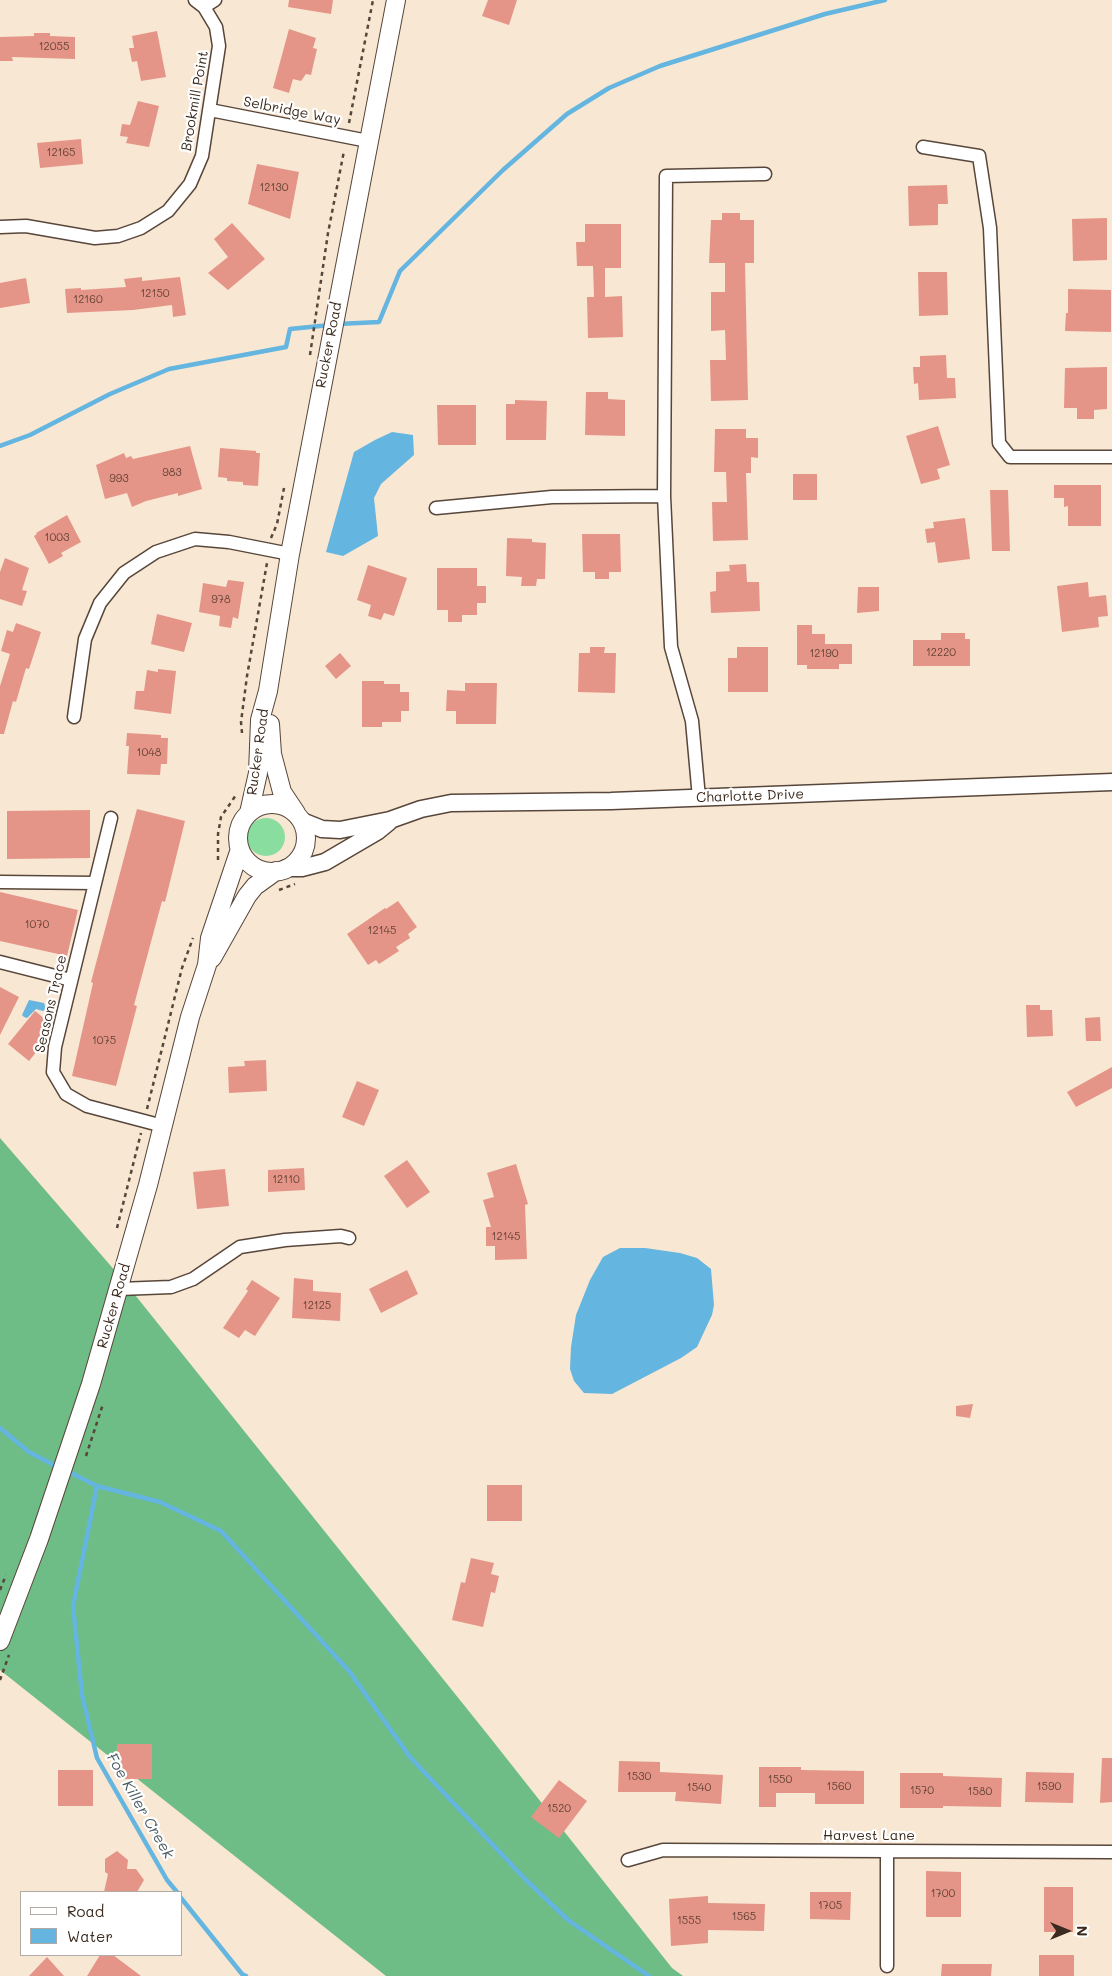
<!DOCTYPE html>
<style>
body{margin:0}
#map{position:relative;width:1112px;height:1976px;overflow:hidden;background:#f8e7d3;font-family:Mali,sans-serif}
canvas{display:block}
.legend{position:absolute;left:20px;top:1891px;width:162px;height:65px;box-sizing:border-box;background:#fff;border:1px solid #b1aaa5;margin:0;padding:6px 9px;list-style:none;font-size:15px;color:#3b2a1e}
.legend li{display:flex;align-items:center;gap:10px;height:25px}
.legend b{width:25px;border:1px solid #b1aaa5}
.north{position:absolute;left:1042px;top:1906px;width:50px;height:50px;-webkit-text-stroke:4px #fff;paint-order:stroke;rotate:90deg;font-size:14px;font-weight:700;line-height:20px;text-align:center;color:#3b2a1e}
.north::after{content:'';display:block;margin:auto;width:18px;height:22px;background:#3b2a1e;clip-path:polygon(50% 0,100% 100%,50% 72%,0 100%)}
</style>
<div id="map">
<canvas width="1112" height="1976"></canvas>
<ul class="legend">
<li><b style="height:6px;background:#fff"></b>Road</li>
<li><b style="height:14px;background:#64b5df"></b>Water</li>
</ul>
<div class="north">N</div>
</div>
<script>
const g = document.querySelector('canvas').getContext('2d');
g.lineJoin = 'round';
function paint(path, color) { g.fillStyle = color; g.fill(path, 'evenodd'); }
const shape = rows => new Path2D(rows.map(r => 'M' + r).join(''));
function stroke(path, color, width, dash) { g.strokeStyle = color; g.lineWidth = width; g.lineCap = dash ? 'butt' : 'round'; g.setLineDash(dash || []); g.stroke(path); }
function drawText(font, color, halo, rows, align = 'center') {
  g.font = font + ' Mali,sans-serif'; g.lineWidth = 4.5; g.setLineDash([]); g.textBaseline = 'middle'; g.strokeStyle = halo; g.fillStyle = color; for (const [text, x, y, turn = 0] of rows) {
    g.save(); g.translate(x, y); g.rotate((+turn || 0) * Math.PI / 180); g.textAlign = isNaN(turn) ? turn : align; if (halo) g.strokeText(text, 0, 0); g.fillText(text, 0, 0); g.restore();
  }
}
paint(shape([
 '247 837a19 19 0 1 1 38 0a19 19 0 1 1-38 0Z'
]), '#88dd9f');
paint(shape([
 [0,1138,123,1280,488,1735,672,1968,683,1976,386,1976,0,1670]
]), '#6ebc86');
paint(shape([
 [392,432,413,435,414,455,381,484,374,498,378,536,343,556,326,552,354,452,375,440],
 [29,1000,44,1003,46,1009,43,1011,36,1009,27,1018,24,1017,22,1015],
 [620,1248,645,1248,680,1253,697,1258,711,1269,714,1305,712,1315,697,1347,681,1358,612,1394,584,1393,574,1381,570,1369,571,1347,576,1315,590,1280,603,1257]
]), '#64b5df');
stroke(shape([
 [338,324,379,322,400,271,503,170,567,114,609,88,660,66,825,14,885,0],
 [0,446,30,435,110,394,169,369,286,347,290,329,330,325],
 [0,1428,29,1452,58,1467],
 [65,1470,97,1486,73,1606,82,1695,97,1758,167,1880,177,1892],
 [97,1486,160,1502,221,1531,349,1671,410,1757,526,1880,568,1920,649,1976],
 [181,1898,242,1974,246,1976]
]), '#64b5df', 4.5);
paint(shape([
 [289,0,333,0,331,14,288,7],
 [488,0,517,0,509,25,482,16],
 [289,29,316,38,313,48,317,49,311,75,306,74,301,81,293,79,289,93,273,88],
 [157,31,166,77,141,81,137,61,132,62,129,48,134,48,132,36],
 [34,33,50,33,50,36,75,37,75,59,12,57,13,61,0,61,0,37,34,36],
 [138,101,159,106,149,147,126,143,128,137,120,136,122,124,130,125],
 [81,139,83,164,40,168,37,143],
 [257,164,299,172,290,219,248,204],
 [947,185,948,204,938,204,938,225,909,226,908,186],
 [722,213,740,213,740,220,754,220,754,263,745,263,748,400,711,401,710,360,726,360,725,330,711,331,711,292,725,292,725,263,709,263,711,220,722,220],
 [1107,218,1107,260,1073,261,1072,219],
 [232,223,265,259,228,290,208,273,228,257,214,239],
 [585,224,621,224,621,268,605,268,605,297,622,296,623,337,588,338,587,297,594,297,593,266,577,266,576,242,585,242],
 [918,272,947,272,948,315,919,316],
 [142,277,142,281,180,277,186,315,173,317,172,305,133,310,67,313,65,289,81,288,81,290,126,287,124,279],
 [26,278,30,303,0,308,0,283],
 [1068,289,1111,290,1111,332,1065,331,1066,313,1068,313],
 [946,355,947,378,955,378,956,398,919,400,918,383,914,384,913,367,920,367,920,356],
 [1107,367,1107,409,1094,410,1094,419,1077,419,1077,408,1064,408,1065,368],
 [586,392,608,392,608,399,625,400,625,436,585,435],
 [515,400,547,401,546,440,506,440,506,404,515,404],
 [437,405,476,405,476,445,438,445],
 [938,426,950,465,937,469,940,479,921,484,906,436],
 [715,429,746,429,746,438,758,438,758,458,751,457,751,473,746,473,748,540,713,541,712,502,727,502,726,472,714,472],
 [190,446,202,489,178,496,178,493,146,501,132,507,127,493,105,499,96,465,124,453,126,458,131,456,133,459],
 [220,448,256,451,256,453,260,453,258,486,243,485,243,482,227,481,227,478,218,477],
 [793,474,817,474,817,500,793,500],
 [1054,485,1101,485,1101,526,1068,526,1068,506,1064,507,1064,498,1054,498],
 [990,490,1008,490,1010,551,992,551],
 [67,515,81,542,61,553,63,556,49,564,34,536,37,534,36,533],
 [965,518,970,559,938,563,935,542,927,543,925,529,934,528,933,522],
 [582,534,620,534,621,572,609,572,609,579,595,579,595,572,583,572],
 [507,538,532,539,532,542,546,543,545,579,537,579,536,586,521,586,522,577,506,576],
 [5,558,29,568,22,590,27,591,22,606,0,599,0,572],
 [746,564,747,582,759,582,760,611,711,613,710,592,716,591,716,572,730,571,729,565],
 [368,565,407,578,394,616,384,613,381,620,368,616,371,605,357,600],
 [437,568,477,568,477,586,486,586,486,603,477,603,477,615,462,615,462,622,448,622,448,610,437,610],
 [228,580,244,582,238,619,233,617,231,628,219,626,220,616,199,612,203,583,226,587],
 [1088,582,1089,597,1106,595,1108,616,1098,617,1099,627,1062,632,1057,586],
 [858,587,879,587,879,611,857,613],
 [157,614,192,623,184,652,151,644],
 [16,623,41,632,29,669,26,668,16,702,13,701,4,734,0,734,0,686,10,654,1,651,7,630,13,632],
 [797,625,812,625,812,634,825,634,825,644,852,644,852,664,839,664,839,669,807,669,807,665,797,665],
 [941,633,965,633,965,639,970,639,970,666,913,666,913,640,941,640],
 [590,647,605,647,604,653,616,653,615,693,578,692,579,653,590,653],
 [737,647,768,647,768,692,728,692,728,658,737,658],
 [340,653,351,666,336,679,325,666],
 [158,669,176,671,171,714,134,709,136,691,144,691,147,670,158,672],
 [362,681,384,681,384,684,400,684,400,692,409,692,409,711,401,711,401,722,382,722,382,727,362,727],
 [465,683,497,683,496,724,456,724,456,711,446,711,447,690,465,691],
 [127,733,161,735,161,738,168,738,167,764,161,764,160,775,127,774,129,746,126,746],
 [137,809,185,821,165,902,162,901,134,1005,137,1006,116,1086,72,1076,93,983,91,982],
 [90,810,90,858,7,859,7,811],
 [0,892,78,910,67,956,0,941],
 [398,901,417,927,408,934,410,938,396,947,399,951,379,964,376,960,368,965,347,934,385,908,386,909],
 [0,987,19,997,0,1035],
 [1026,1005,1040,1005,1040,1010,1052,1010,1053,1036,1027,1037],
 [35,1011,51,1024,41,1037,45,1041,29,1061,8,1044],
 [1100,1017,1101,1041,1086,1041,1085,1018],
 [266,1060,267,1091,229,1093,228,1067,245,1066,244,1061],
 [1112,1067,1112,1088,1076,1107,1067,1092],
 [357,1081,379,1090,364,1126,342,1117],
 [407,1160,430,1192,407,1208,384,1176],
 [516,1164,528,1204,525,1205,527,1259,495,1260,495,1246,486,1246,486,1227,491,1227,483,1200,494,1197,487,1173],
 [304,1168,305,1190,268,1192,268,1170],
 [225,1169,229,1206,197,1209,193,1172],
 [407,1270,418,1294,381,1313,369,1289],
 [294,1278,313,1280,313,1291,341,1293,340,1321,292,1318],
 [252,1280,280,1298,255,1336,245,1330,239,1338,223,1328,248,1291,246,1289],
 [973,1404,970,1418,956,1416,956,1406],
 [487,1485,522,1485,522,1521,487,1521],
 [471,1558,494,1563,491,1574,499,1576,495,1593,491,1592,483,1627,452,1620,461,1582,465,1583],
 [117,1744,152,1744,152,1779,117,1779],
 [1102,1758,1112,1758,1112,1802,1100,1803],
 [619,1761,660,1762,660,1772,723,1775,721,1804,675,1801,676,1792,618,1792],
 [759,1767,801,1767,801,1770,864,1771,864,1804,815,1804,815,1793,776,1793,776,1807,759,1807],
 [58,1770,93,1770,93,1806,58,1806],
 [1026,1772,1074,1773,1073,1803,1025,1802],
 [900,1773,943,1773,943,1776,1002,1778,1001,1807,943,1806,943,1808,900,1808],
 [559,1780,587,1801,559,1838,531,1817],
 [117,1851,128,1860,127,1869,136,1869,144,1880,137,1892,104,1892,108,1874,105,1872,105,1859],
 [926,1871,961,1872,961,1917,926,1917],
 [1044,1887,1073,1887,1073,1932,1044,1932],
 [810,1892,851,1892,850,1920,810,1919],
 [708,1896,708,1903,765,1904,764,1931,708,1930,708,1943,671,1946,669,1899],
 [100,1955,113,1955,141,1976,87,1976],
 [1039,1955,1074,1955,1074,1976,1039,1976],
 [47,1957,64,1976,29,1976],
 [942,1964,992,1964,991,1976,941,1976]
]), '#e59587');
const minor = shape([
 [204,7,215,0],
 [210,110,368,141],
 [923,147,979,156,990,228,999,443,1010,457,1112,457],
 [0,227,26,226,95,238,118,236,141,228,168,211,190,184,202,156,219,46,216,27,204,7,195,0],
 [436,508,552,497,664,496],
 [74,717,85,639,100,603,124,573,156,552,195,539,229,542,290,554],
 [699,798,692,721,671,647,664,496,666,176,765,174],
 [111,818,55,1047,53,1072,66,1094,87,1106,163,1126],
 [0,882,95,883],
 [0,962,71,980],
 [119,1289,171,1287,193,1279,240,1247,285,1240,341,1236,349,1238],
 [887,1852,887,1966],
 [628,1860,663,1850,1112,1852]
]);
const tertiary = shape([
 [302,821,322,829,340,830,390,820,421,809,451,803,611,801,1112,782],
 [286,868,302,868,325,862,378,831,389,822]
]);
const secondary = shape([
 [270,724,272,754,282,792,296,813],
 '238 838a34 34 0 1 1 68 0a34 34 0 1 1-68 0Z',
 [249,813,258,773,260,720,268,691,290,554,396,0],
 [212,958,247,896,255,886,276,871],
 [0,1641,39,1539,91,1384,148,1185,190,1017,207,965,210,938,240,849]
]);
stroke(minor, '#574639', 15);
stroke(tertiary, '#574639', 19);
stroke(secondary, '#574639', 20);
stroke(shape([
 [349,123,373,0],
 [310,355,328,233,344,151],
 [271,538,277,524,284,488],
 [242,733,241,722,247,676,267,563],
 [218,860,218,834,221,817,236,795],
 [279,890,295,884],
 [147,1109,182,968,193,938],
 [117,1228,141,1133],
 [86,1456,103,1404],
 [0,1590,6,1575],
 [0,1680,9,1655]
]), '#574639', 2.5, [4, 4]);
stroke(minor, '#fff', 12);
stroke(tertiary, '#fff', 16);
stroke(secondary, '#fff', 18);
drawText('11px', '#664538', null, [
 ["12055",54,47],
 ["12165",61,153],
 ["12130",274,188],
 ["12150",155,294],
 ["12160",88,300],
 ["983",172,473],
 ["993",119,479],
 ["1003",57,538],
 ["978",221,600],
 ["12220",941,653],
 ["12190",824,654],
 ["1048",149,753],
 ["1070",37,925],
 ["12145",382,931],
 ["1075",104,1041],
 ["12110",286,1180],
 ["12145",506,1237],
 ["12125",317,1306],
 ["1530",639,1777],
 ["1550",780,1780],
 ["1560",839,1787],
 ["1590",1049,1787],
 ["1540",699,1788],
 ["1570",922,1791],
 ["1580",980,1792],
 ["1520",559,1809],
 ["1700",943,1894],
 ["1705",830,1906],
 ["1565",744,1917],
 ["1555",689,1921]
]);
drawText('14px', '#3b2a1e', '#fff', [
 ["Brookmill Point",195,101,-80],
 ["Selbridge Way",292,111,11],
 ["Rucker Road",329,345,-79],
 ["Rucker Road",258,752,-82],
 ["Charlotte Drive",750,796,-2],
 ["Seasons Trace",51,1004,-77],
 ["Rucker Road",114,1306,-74],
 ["Harvest Lane",869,1836]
]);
drawText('italic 15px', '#495b62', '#fff', [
 ["Foe Killer Creek",140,1806,60]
]);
</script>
